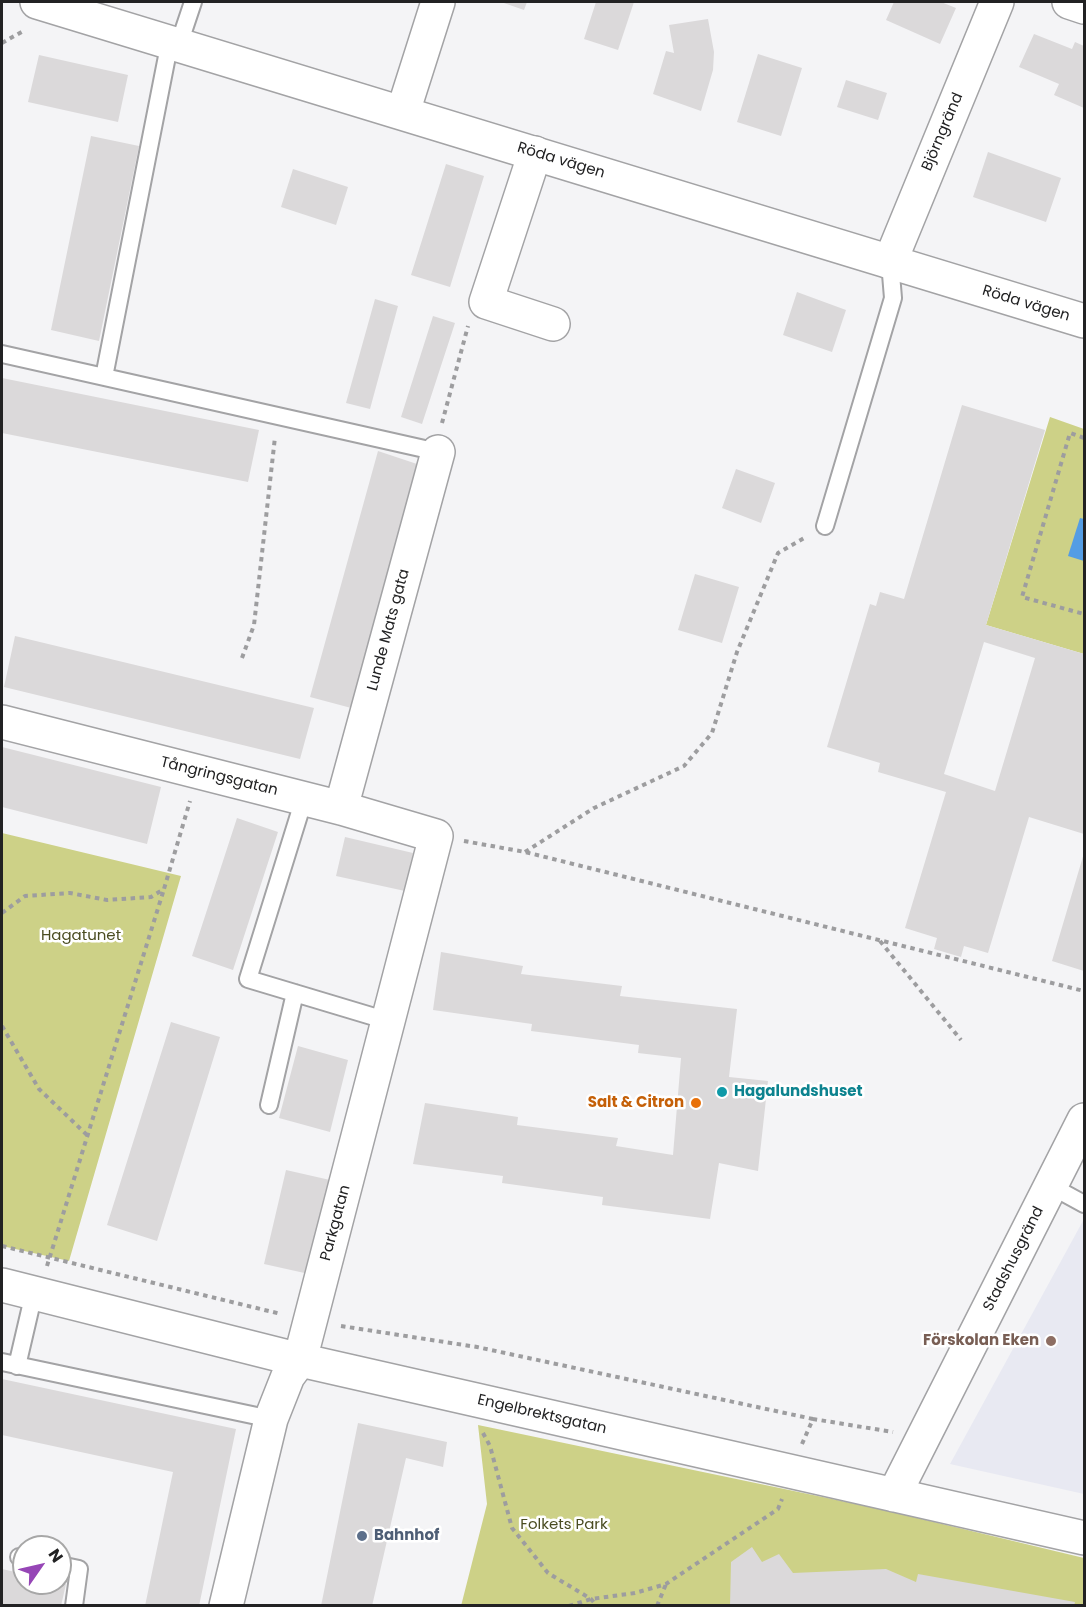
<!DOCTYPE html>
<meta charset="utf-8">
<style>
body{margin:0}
#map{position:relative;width:1086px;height:1607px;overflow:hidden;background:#f4f4f6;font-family:Poppins,sans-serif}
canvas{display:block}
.frame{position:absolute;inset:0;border:3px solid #222223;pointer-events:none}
.north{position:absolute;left:12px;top:1535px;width:60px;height:60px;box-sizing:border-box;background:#fff;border:2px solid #a7a7a7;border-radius:50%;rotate:56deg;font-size:16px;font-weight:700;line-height:24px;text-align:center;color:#222223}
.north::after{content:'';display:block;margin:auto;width:21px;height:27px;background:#9646b6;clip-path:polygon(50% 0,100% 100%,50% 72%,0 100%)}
</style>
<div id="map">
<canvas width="1086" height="1607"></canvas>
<div class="frame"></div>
<div class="north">N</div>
</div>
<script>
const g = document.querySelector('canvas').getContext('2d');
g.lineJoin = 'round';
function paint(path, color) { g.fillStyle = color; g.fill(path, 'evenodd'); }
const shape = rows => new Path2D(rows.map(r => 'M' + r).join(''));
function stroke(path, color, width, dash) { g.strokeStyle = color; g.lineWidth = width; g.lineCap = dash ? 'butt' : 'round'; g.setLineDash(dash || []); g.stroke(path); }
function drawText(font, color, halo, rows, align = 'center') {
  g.font = font + ' Poppins,sans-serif'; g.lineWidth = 5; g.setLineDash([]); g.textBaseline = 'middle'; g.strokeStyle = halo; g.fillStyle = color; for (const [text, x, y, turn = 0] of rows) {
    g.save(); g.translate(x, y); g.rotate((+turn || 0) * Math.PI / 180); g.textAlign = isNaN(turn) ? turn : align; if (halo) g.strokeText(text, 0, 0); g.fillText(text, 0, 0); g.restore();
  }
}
paint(shape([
 [1084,1219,1084,1494,950,1464]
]), '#e8e9f2');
paint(shape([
 [1050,417,1084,429,1084,654,986,625],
 [2,833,181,876,69,1261,2,1246],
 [478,1425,880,1509,1084,1558,1084,1605,461,1606,487,1504]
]), '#cdd187');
paint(shape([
 [1080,518,1084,519,1084,561,1068,556]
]), '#549de4');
paint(shape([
 [501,2,527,2,524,10],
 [596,2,634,2,618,50,584,39],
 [894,2,941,2,956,8,940,44,886,20],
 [708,19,714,52,713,70,701,111,653,94,666,51,674,53,669,25],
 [1034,34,1072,49,1075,42,1084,46,1084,108,1054,95,1059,84,1019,67],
 [758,54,802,68,781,136,737,122],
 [39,55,128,75,118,122,28,102],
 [846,80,887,93,878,120,837,107],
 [91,136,139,146,99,341,51,330],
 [988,152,1061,178,1046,222,973,197],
 [446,164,484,176,450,287,411,275],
 [293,169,348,187,336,225,281,207],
 [797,292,846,310,832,352,783,335],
 [375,299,398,306,370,409,346,403],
 [433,316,455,323,422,424,401,417],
 [2,378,259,430,248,482,2,433],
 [962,405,1045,430,986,625,1084,654,1084,834,1029,817,988,953,964,946,961,957,934,949,937,938,905,928,946,792,878,772,880,763,827,747,870,604,876,606,880,592,904,599],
 [984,642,1035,658,995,791,944,774],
 [378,451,426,467,355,709,310,697],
 [736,469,775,483,761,523,722,508],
 [695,574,739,587,722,643,678,630],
 [15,636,314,708,300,759,4,687],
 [2,747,161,787,147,844,2,807],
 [237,818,278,832,233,970,192,956],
 [345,837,413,853,405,891,336,876],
 [1084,853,1084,971,1052,961],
 [441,952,523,966,521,974,622,986,620,996,737,1009,729,1077,768,1081,758,1171,719,1163,710,1219,602,1205,603,1197,502,1183,503,1176,413,1164,425,1103,518,1117,517,1125,618,1138,616,1146,673,1155,681,1058,638,1053,639,1045,531,1031,532,1024,433,1010],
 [171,1022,220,1037,157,1241,107,1225],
 [298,1046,348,1060,330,1132,279,1118],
 [286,1170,330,1180,309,1274,264,1264],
 [2,1379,236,1429,199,1606,145,1606,173,1472,2,1435],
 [358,1423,447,1442,443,1467,406,1458,372,1606,321,1606],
 [752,1547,762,1562,779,1554,793,1573,886,1569,916,1582,918,1574,1075,1602,1074,1606,730,1606,731,1562],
 [2,1569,24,1574,24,1583,66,1584,61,1606,2,1606]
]), '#dbd9da');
const service = shape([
 [179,44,193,2],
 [2,354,438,452],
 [104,377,170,41],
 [825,526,893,298,890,262],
 [304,799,248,979,388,1021],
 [269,1105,295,993],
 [1051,1186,1084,1204],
 [2,1362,271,1419],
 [17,1366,34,1293],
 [19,1557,24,1557],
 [60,1565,79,1569,74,1606]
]);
const minor = shape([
 [1069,2,1084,7],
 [403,112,438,2],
 [535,153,486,302,553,324],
 [890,262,997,2],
 [2,722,341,808,436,836,300,1360,288,1376,271,1419,226,1606],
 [341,808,438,452],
 [2,1285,300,1360,1084,1538],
 [894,1495,1084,1120]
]);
const tertiary = shape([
 [37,2,1084,321]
]);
stroke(service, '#a3a3a5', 20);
stroke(minor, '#a3a3a5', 36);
stroke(tertiary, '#a3a3a5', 36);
stroke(shape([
 [2,43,25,30],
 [442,423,468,326],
 [1084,438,1070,433,1022,597,1084,614],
 [242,658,254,625,275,437],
 [464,841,525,852,1084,991],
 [525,852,594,808,684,766,712,733,737,652,778,553,806,537],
 [2,913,25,896,70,893,107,900,151,897,164,889,190,801],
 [880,941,961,1040],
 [2,1026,39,1089,87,1135],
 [2,1246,281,1314],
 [47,1266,164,889],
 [341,1326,477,1347,813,1419],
 [483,1433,490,1446,512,1528,548,1573,591,1599,597,1606],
 [802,1444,813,1419,893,1432],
 [569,1606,591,1599,635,1593,666,1584,778,1509,782,1499],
 [657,1606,666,1584]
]), '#9d9d9f', 4, [4.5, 4.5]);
stroke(service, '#fff', 16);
stroke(minor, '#fff', 33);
stroke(tertiary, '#fff', 33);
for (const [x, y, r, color] of [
 [722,1092,6,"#0f9aa8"],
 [696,1103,6,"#e8710a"],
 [1051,1341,6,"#8d6e63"],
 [362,1536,6,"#5c6f8a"]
]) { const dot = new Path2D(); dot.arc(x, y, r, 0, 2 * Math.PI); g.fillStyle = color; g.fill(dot); stroke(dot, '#fff', 2); }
drawText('15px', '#222223', '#fff', [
 ["Björngränd",943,132,-67],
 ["Röda vägen",561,161,17],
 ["Röda vägen",1026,304,17],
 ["Lunde Mats gata",389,630,-75],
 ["Tångringsgatan",219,777,14],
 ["Parkgatan",336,1223,-75],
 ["Stadshusgränd",1014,1259,-63],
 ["Engelbrektsgatan",542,1415,13]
]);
drawText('15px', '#4a4c21', '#fff', [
 ["Hagatunet",81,936],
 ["Folkets Park",564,1525]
]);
drawText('bold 15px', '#0d838f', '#fff', [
 ["Hagalundshuset",734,1092]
], 'left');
drawText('bold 15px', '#c56008', '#fff', [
 ["Salt & Citron",684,1103]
], 'right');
drawText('bold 15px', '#785e54', '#fff', [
 ["Förskolan Eken",1039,1341]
], 'right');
drawText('bold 15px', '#4e5e75', '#fff', [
 ["Bahnhof",374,1536]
], 'left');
</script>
